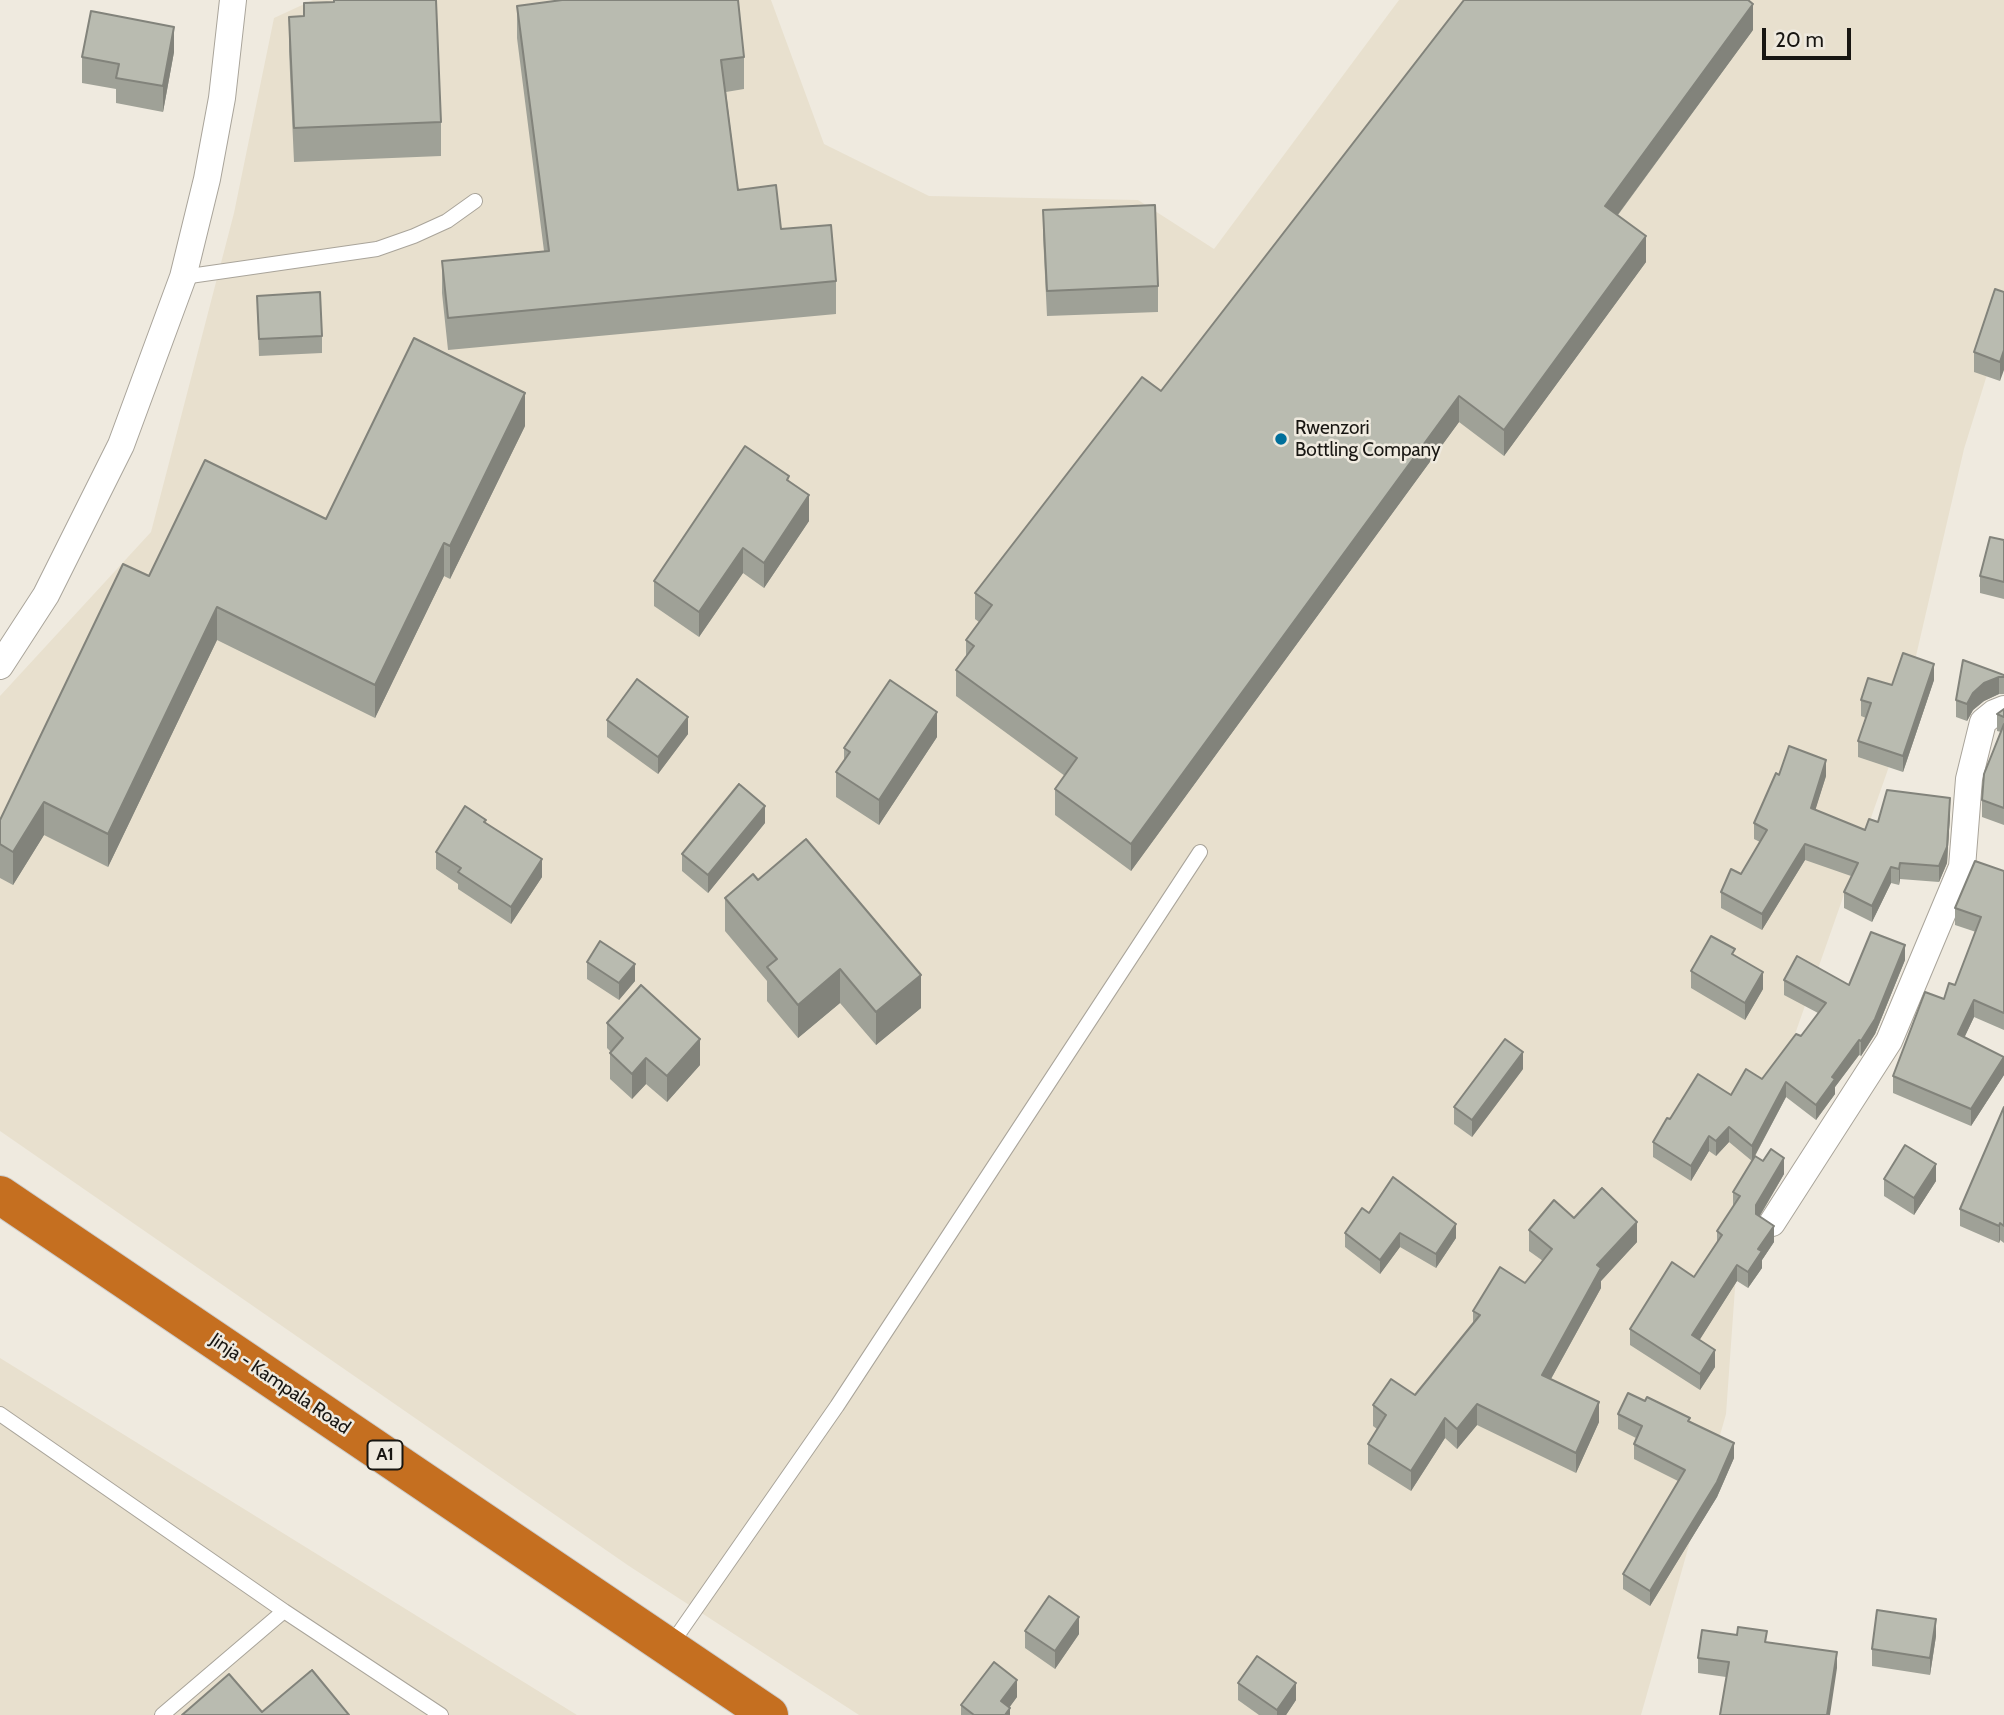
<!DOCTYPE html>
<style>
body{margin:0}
#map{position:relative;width:2004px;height:1715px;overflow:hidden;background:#efeadf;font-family:Cabin,sans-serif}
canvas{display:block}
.scale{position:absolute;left:1762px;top:28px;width:89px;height:32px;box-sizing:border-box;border:4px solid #181612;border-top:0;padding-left:9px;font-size:21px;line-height:24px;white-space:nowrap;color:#181612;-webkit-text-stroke:5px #efeadf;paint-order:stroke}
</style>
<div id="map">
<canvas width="2004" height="1715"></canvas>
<div class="scale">20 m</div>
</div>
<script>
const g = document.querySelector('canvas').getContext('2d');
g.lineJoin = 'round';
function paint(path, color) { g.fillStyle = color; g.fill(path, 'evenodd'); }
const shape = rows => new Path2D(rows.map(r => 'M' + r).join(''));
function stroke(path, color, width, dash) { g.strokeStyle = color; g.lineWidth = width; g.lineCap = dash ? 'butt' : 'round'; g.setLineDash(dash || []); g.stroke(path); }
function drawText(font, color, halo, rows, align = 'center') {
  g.font = font + ' Cabin,sans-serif'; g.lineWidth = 5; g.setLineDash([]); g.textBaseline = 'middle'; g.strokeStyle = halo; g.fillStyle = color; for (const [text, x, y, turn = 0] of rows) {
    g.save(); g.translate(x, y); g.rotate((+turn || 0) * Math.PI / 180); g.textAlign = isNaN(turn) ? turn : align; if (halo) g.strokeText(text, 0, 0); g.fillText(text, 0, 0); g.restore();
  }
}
paint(shape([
 [313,0,771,0,824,144,929,196,1138,200,1214,249,1399,0,2004,0,2004,320,1964,449,1893,755,1781,1074,1741,1204,1726,1414,1641,1715,859,1715,629,1566,0,1131,0,696,151,532,234,213,274,18],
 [0,1358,577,1715,0,1715]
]), '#e8e0ce');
const lane = shape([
 [183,277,377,249,414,236,447,221,475,201],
 [0,1414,284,1611,162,1715],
 [284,1611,441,1715],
 [670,1646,837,1406,1200,852]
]);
const street = shape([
 [0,666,46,595,121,445,183,277,207,179,222,98,233,0],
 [1772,1223,1889,1041,1962,867,1969,779,1983,722,1994,713,2004,709]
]);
const highway = shape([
 [0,1195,769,1715]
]);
stroke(lane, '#a9a49a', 16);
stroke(street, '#a9a49a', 28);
stroke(highway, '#cccccb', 40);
stroke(lane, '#fff', 14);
stroke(street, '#fff', 26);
stroke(highway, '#c56f20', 38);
paint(shape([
 [304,3,441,122,441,156,294,162,289,51,289,17,304,16],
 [517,6,744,57,744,89,726,92,738,190,836,281,836,314,448,350,442,293,442,261,544,251,517,38],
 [1753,30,1618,215,1646,262,1504,456,1459,422,1131,871,1055,815,1055,789,1065,776,956,696,956,670,966,656,966,640,979,622,975,619,975,593,1161,391],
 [174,52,163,112,116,103,116,89,82,83,82,57],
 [1043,210,1158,286,1158,312,1047,316,1043,235],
 [2004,292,2000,381,1974,372,1974,352],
 [257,296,322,336,322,353,259,356],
 [525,426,450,579,444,576,375,718,217,640,108,867,44,835,13,885,0,878,0,820,149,576,326,519],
 [789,482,809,521,764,588,743,573,699,637,654,606,654,581],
 [2004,540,2004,599,1980,593,1980,576],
 [1963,660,2004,675,2004,694,1999,694,1984,701,1973,710,1967,721,1956,717,1956,700],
 [1934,680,1903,772,1858,757,1858,741,1866,718,1861,716,1861,700,1892,685],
 [2004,709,2004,825,1982,817,1982,800,2001,732,1997,731,1997,714],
 [607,720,688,734,658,774,607,737],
 [937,737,879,825,836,797,836,772,844,760,844,748],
 [1779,775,1826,776,1815,810,1865,830,1878,822,1950,814,1947,863,1939,882,1900,879,1899,885,1891,883,1872,922,1844,908,1844,892,1851,876,1805,860,1762,930,1721,908,1721,892,1741,874,1760,842,1754,839,1754,823],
 [486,823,542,877,511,924,458,889,458,884,436,869,436,852],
 [765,823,708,893,682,871,682,854],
 [2004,871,2004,1030,1974,1017,1964,1038,2004,1075,1971,1126,1893,1093,1893,1076,1944,999,1955,985,1976,932,1955,925,1955,908],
 [758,880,921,1008,876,1045,840,1003,798,1038,767,1001,767,981,725,931,725,898],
 [1905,960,1875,1034,1861,1056,1859,1055,1835,1087,1835,1094,1816,1120,1786,1097,1755,1156,1784,1174,1760,1216,1774,1242,1762,1260,1762,1268,1748,1288,1737,1281,1699,1340,1715,1367,1700,1390,1630,1345,1630,1329,1694,1277,1717,1242,1717,1231,1733,1207,1733,1192,1752,1161,1729,1142,1716,1156,1709,1151,1691,1181,1653,1157,1653,1142,1670,1119,1731,1095,1762,1079,1801,1036,1818,1013,1784,995,1784,980,1849,985],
 [587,962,635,981,619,1000,587,979],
 [1691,971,1763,989,1745,1020,1691,988],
 [607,1023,700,1065,667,1102,646,1084,632,1099,610,1079,610,1053,611,1052,607,1048],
 [1523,1069,1472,1137,1454,1124,1454,1107],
 [2004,1107,2004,1243,2000,1240,1999,1243,1960,1226,1960,1209],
 [1884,1179,1936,1181,1914,1215,1884,1196],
 [1369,1213,1456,1238,1436,1268,1400,1247,1380,1274,1345,1247,1345,1233],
 [1574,1218,1637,1242,1601,1281,1601,1288,1551,1379,1599,1422,1576,1473,1477,1425,1457,1449,1445,1438,1411,1491,1368,1464,1368,1444,1377,1429,1373,1426,1373,1405,1415,1395,1473,1324,1473,1311,1525,1283,1543,1261,1529,1251,1529,1230],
 [1618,1414,1690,1422,1734,1458,1717,1497,1650,1606,1623,1589,1623,1574,1678,1481,1634,1459,1634,1444,1636,1438,1618,1429],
 [1025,1631,1079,1634,1055,1669,1025,1648],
 [1936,1636,1930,1675,1872,1666,1872,1649],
 [1767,1642,1837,1668,1726,1677,1698,1673,1698,1658],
 [1238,1683,1296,1700,1286,1715,1259,1715,1238,1700],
 [1017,1697,1009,1707,1010,1715,961,1715,961,1705]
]), '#9fa197');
paint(shape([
 [1753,4,1753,30,1605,232,1605,206],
 [174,27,174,52,163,112,163,86],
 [1646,236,1646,262,1504,456,1504,430],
 [2004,350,2004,370,2000,381,2000,362],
 [525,393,525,426,450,579,450,546],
 [1459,396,1459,422,1131,871,1131,844],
 [809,495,809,521,764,588,764,563],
 [444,543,444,576,375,718,375,685],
 [743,548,743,573,699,637,699,612],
 [217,607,217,640,108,867,108,834],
 [1934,664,1934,680,1903,772,1903,756],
 [1999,677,1999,694,1984,701,1973,710,1967,721,1967,704,1973,693,1984,683],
 [937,712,937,737,879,825,879,800],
 [688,717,688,734,658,774,658,757],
 [1826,760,1826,776,1811,824,1811,808],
 [1950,798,1950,814,1947,863,1939,882,1939,866],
 [44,802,44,835,13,885,13,852],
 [765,806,765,823,708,893,708,875],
 [1805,844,1805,860,1762,930,1762,914],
 [542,859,542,877,511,924,511,907],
 [1900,863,1900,879,1899,885,1899,869],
 [1891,867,1891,883,1872,922,1872,906],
 [1905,945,1905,960,1875,1034,1861,1056,1861,1041],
 [635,964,635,981,619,1000,619,983],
 [840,969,840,1003,798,1038,798,1005],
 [1763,972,1763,989,1745,1020,1745,1003],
 [921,975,921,1008,876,1045,876,1012],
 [1974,1000,1974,1017,1958,1051,1958,1034],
 [700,1039,700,1065,667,1102,667,1076],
 [1859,1040,1859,1055,1835,1087,1835,1094,1816,1120,1816,1105,1832,1077],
 [1523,1052,1523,1069,1472,1137,1472,1120],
 [2004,1057,2004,1075,1971,1126,1971,1109],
 [646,1058,646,1084,632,1099,632,1074],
 [1786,1082,1786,1097,1752,1161,1752,1146],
 [1729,1127,1729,1142,1716,1156,1716,1141],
 [1709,1136,1709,1151,1691,1181,1691,1166],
 [1784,1158,1784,1174,1756,1222,1756,1230,1756,1205],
 [1936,1164,1936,1181,1914,1215,1914,1198],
 [1637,1222,1637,1242,1601,1281,1601,1288,1542,1395,1542,1375,1597,1265],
 [2000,1223,2000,1240,1999,1243,1999,1226],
 [1456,1224,1456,1238,1436,1268,1436,1254],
 [1774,1226,1774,1242,1762,1260,1762,1268,1748,1288,1748,1272,1758,1249],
 [1400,1233,1400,1247,1380,1274,1380,1260],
 [1737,1265,1737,1281,1692,1352,1692,1335],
 [1715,1350,1715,1367,1700,1390,1700,1374],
 [1599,1402,1599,1422,1576,1473,1576,1453],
 [1477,1404,1477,1425,1457,1449,1457,1429],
 [1445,1418,1445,1438,1411,1491,1411,1471],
 [1734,1443,1734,1458,1717,1497,1650,1606,1650,1591],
 [1079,1617,1079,1634,1055,1669,1055,1651],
 [1936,1619,1936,1636,1930,1675,1930,1658],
 [1837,1652,1837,1668,1830,1715,1827,1715],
 [1017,1680,1017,1697,1004,1715,1001,1701],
 [1296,1683,1296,1700,1286,1715,1277,1715,1277,1710],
 [1010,1708,1010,1715,1005,1715]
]), '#82837b');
const building = shape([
 [334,0,436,0,441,122,294,128,289,17,304,16,304,3,334,2,334,0],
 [562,0,738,0,744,57,721,60,738,190,776,185,781,229,831,225,836,281,448,318,442,261,549,251,517,6,562,0],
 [1464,0,1748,0,1753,4,1605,206,1646,236,1504,430,1459,396,1131,844,1055,789,1077,758,956,670,974,646,966,640,992,605,975,593,1142,377,1161,391,1464,0],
 [91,11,174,27,163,86,116,78,119,64,82,57,91,11],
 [1155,205,1158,286,1047,291,1043,210,1155,205],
 [1995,289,2004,292,2004,350,2000,362,1974,352,1995,289],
 [320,292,322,336,259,339,257,296,320,292],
 [414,338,525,393,450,546,444,543,375,685,217,607,108,834,44,802,13,852,0,844,0,820,123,564,149,576,205,460,326,519,414,338],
 [745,446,789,476,787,480,809,495,764,563,743,548,699,612,654,581,745,446],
 [1990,537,2004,540,2004,582,1980,576,1990,537],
 [1903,653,1934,664,1903,756,1858,741,1871,703,1861,700,1868,678,1892,685,1903,653],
 [1963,660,2004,675,2004,677,1999,677,1984,683,1973,693,1967,704,1956,700,1963,660],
 [637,679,688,717,658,757,607,720,637,679],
 [890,680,937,712,879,800,836,772,850,752,844,748,890,680],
 [2004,709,2004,717,1997,714,2004,709],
 [2004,724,2004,808,1982,800,1984,774,2004,724],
 [1789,746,1826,760,1811,808,1865,830,1869,819,1878,822,1887,790,1950,798,1947,847,1939,866,1900,863,1899,869,1891,867,1872,906,1844,892,1858,863,1805,844,1762,914,1721,892,1731,869,1741,874,1767,830,1754,823,1776,773,1779,775,1789,746],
 [739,784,765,806,708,875,682,854,739,784],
 [465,806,486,820,484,822,542,859,511,907,458,872,461,868,436,852,465,806],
 [806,839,921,975,876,1012,840,969,798,1005,767,967,777,959,725,898,753,874,758,880,806,839],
 [1975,861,2004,871,2004,1013,1974,1000,1958,1034,2004,1057,1971,1109,1893,1076,1925,992,1944,999,1949,983,1955,985,1981,917,1955,908,1975,861],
 [1871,932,1905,945,1875,1019,1861,1041,1859,1040,1832,1077,1835,1079,1816,1105,1786,1082,1752,1146,1729,1127,1716,1141,1709,1136,1691,1166,1653,1142,1667,1118,1670,1119,1698,1074,1731,1095,1746,1069,1762,1079,1796,1034,1801,1036,1826,1003,1784,980,1797,956,1849,985,1871,932],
 [1711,936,1735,949,1732,954,1763,972,1745,1003,1691,971,1711,936],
 [600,941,635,964,619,983,587,962,600,941],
 [641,985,700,1039,667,1076,646,1058,632,1074,610,1053,623,1038,607,1023,641,985],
 [1505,1039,1523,1052,1472,1120,1454,1107,1505,1039],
 [2004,1107,2004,1226,2000,1223,1999,1226,1960,1209,2004,1107],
 [1905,1145,1936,1164,1914,1198,1884,1179,1905,1145],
 [1771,1149,1784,1158,1756,1205,1756,1214,1774,1226,1758,1249,1762,1251,1748,1272,1737,1265,1692,1335,1715,1350,1700,1374,1630,1329,1672,1262,1694,1277,1722,1235,1717,1231,1740,1196,1733,1192,1755,1156,1763,1161,1771,1149],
 [1393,1177,1456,1224,1436,1254,1400,1233,1380,1260,1345,1233,1362,1208,1369,1213,1393,1177],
 [1602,1188,1637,1222,1597,1265,1601,1268,1542,1375,1599,1402,1576,1453,1477,1404,1457,1429,1445,1418,1411,1471,1368,1444,1386,1415,1373,1405,1391,1379,1415,1395,1480,1315,1473,1311,1500,1267,1525,1283,1552,1249,1529,1230,1554,1200,1574,1218,1602,1188],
 [1628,1393,1645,1401,1647,1397,1690,1418,1688,1421,1734,1443,1717,1482,1650,1591,1623,1574,1685,1470,1634,1444,1642,1426,1618,1414,1628,1393],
 [1049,1596,1079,1617,1055,1651,1025,1631,1049,1596],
 [1877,1610,1936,1619,1930,1658,1872,1649,1877,1610],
 [1738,1627,1767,1631,1765,1642,1837,1652,1827,1715,1720,1715,1729,1662,1698,1658,1702,1630,1737,1635,1738,1627],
 [1257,1656,1296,1683,1277,1710,1238,1683,1257,1656],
 [994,1662,1017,1680,1001,1701,1010,1708,1005,1715,974,1715,961,1705,994,1662],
 [312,1670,349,1715,182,1715,229,1674,262,1712,312,1670]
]);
paint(building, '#b9bbb0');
stroke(building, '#82837b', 2);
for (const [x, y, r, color] of [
 [1281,439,7,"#006f9b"]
]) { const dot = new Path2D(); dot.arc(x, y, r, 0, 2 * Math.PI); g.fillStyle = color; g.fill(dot); stroke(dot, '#efeadf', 2.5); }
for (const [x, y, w] of [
 [385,1455,35]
]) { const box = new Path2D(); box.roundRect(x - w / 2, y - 14.5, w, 29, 5); g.fillStyle = '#efeadf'; g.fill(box); stroke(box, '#181612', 2); }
drawText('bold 18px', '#181612', null, [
 ["A1",385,1455]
]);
drawText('19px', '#181612', '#efeadf', [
 ["Rwenzori",1295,428],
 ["Bottling Company",1295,450]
], 'left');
drawText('19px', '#181612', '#efeadf', [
 ["Jinja - Kampala Road",280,1384,34]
]);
</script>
